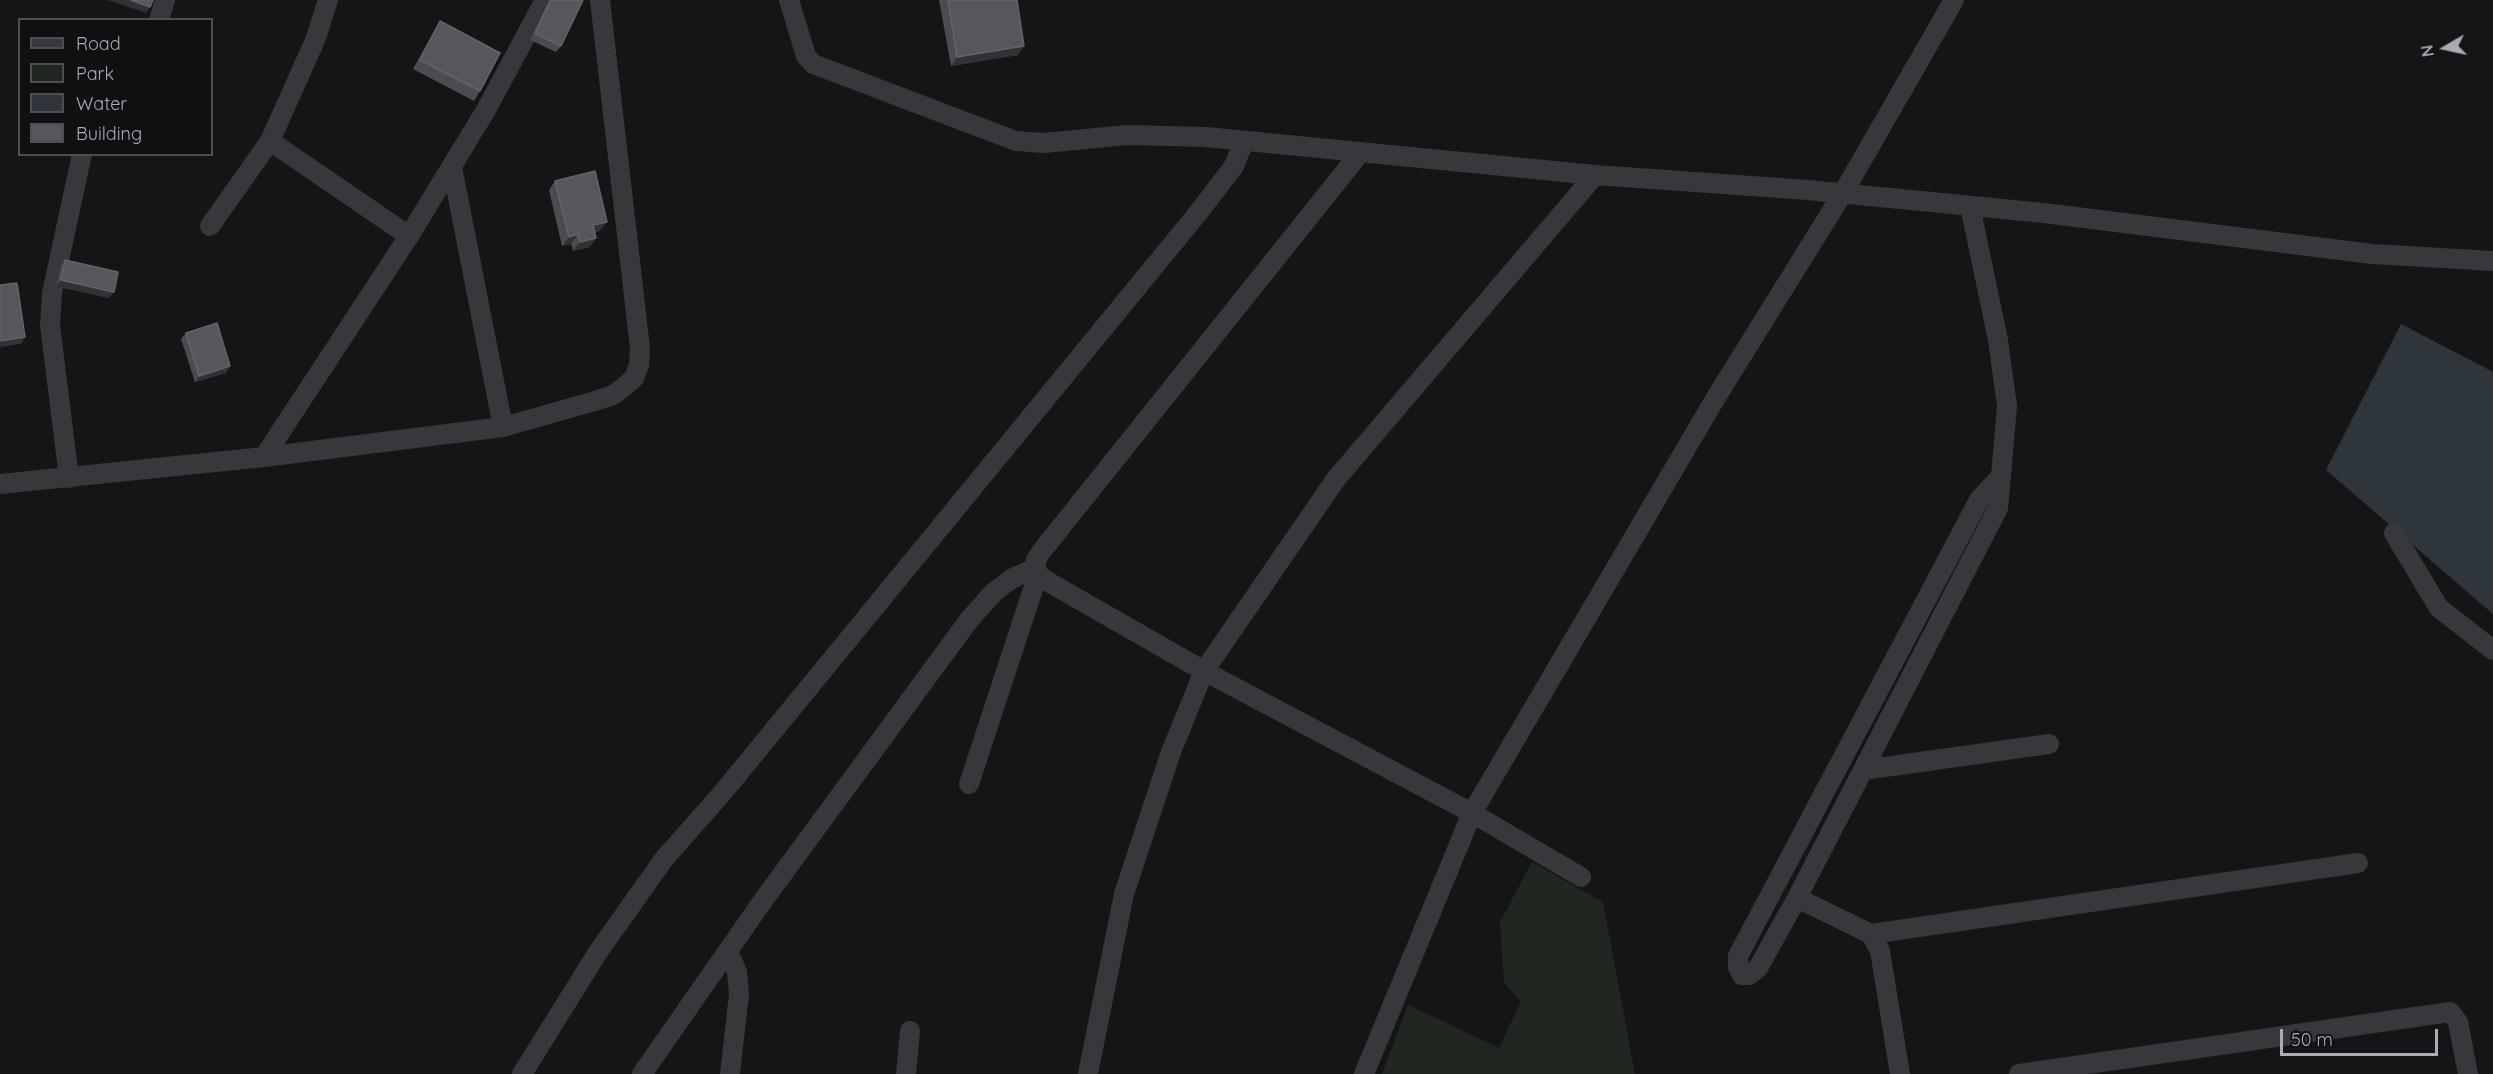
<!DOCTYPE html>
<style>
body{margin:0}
#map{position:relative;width:2493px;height:1074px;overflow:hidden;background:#151517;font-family:Quicksand,sans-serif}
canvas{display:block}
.legend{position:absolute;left:18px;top:18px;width:195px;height:138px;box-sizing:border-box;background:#101012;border:2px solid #4d4e54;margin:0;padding:8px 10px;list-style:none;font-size:18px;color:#a8acb6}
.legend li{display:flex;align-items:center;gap:12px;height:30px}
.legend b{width:30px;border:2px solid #4d4e54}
.north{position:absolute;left:2415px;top:18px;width:60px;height:60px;-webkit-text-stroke:4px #101012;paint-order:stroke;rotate:261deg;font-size:16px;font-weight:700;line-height:24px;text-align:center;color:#a8acb6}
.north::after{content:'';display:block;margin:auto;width:21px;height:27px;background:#a8acb6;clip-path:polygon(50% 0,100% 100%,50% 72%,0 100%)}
.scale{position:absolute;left:2280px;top:1029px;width:158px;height:27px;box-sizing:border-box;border:3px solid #a8acb6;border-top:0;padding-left:8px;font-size:18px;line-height:21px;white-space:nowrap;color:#a8acb6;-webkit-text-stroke:4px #101012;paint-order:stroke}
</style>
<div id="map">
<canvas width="2493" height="1074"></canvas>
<ul class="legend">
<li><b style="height:8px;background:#37373c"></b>Road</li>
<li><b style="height:16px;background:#202721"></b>Park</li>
<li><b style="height:16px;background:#2e363c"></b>Water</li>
<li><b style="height:16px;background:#55575c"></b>Building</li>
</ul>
<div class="north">N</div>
<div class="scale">50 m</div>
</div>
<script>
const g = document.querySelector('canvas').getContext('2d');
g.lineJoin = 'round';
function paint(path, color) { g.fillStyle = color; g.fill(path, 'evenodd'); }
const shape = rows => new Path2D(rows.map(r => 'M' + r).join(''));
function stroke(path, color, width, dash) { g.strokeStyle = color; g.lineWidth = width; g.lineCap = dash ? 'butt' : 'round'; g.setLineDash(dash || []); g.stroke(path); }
paint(shape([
 [1532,862,1603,902,1635,1074,1382,1074,1408,1005,1499,1048,1521,1001,1504,983,1500,922]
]), '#202721');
paint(shape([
 [2401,324,2493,372,2493,614,2326,470]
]), '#2e363c');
stroke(shape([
 [789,0,806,56,813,64,1016,141,1044,143,1127,135,1206,137,1595,175,1808,190,2044,213,2372,254,2493,261],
 [159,20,165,0],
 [270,141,409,236],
 [1360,153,1041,552,1036,560,1036,568,1038,574,1045,580,1204,671,1472,813,1581,877],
 [452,167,503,427],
 [1970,206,1998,340,2007,406,2001,476,1998,508,1797,898,1758,968,1749,975,1742,975,1738,967,1738,956,1979,500,2001,476],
 [210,226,270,141,316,38,328,0],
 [264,457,409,236,486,110,545,0],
 [69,478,50,325,51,310,52,293,82,154],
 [0,484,264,457,503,427,595,401,613,395,624,387,634,378,639,365,640,348,600,0],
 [2394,533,2439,608,2493,650],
 [1863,770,2049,744],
 [969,784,1038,574],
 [1797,898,1871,934,1880,951,1900,1074],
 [1871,934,2358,863],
 [728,951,737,972,739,994,730,1074],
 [522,1074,598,952,664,859,724,791,1198,213,1234,166,1244,141],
 [642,1074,762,902,969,620,994,592,1013,578,1036,568],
 [906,1074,910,1031],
 [1088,1074,1124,894,1171,752,1204,671,1336,479,1595,175],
 [1364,1074,1472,813,1715,399,1843,193,1954,0],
 [2019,1074,2450,1012,2458,1022,2468,1074]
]), '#37373c', 20);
paint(shape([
 [549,0,583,0,561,46,556,52,530,40],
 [939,0,1017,0,1018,55,951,66],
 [440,21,480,91,474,101,413,69,434,31],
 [555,181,600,231,595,232,590,247,573,251,571,244,562,246,549,190],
 [65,260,109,298,56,286,61,266],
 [186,333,226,373,195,382,181,339]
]), '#4b4c52');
paint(shape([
 [107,0,131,0,150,7,146,13],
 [1024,46,1018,55,951,66,957,57],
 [607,222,600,231,586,234,593,225],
 [578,234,571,244,562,246,569,237],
 [596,238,590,247,573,251,580,242],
 [61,280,114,292,109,298,56,286],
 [25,337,21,344,0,347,0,341],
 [230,366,226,373,195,382,199,376]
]), '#313236');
const building = shape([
 [131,0,153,0,150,7,131,0],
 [551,0,583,0,561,46,535,33,551,0],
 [948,0,1017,0,1024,46,957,57,948,0],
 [440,21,500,53,480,91,420,60,440,21],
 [595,171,607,222,593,225,596,238,580,242,578,234,569,237,555,181,595,171],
 [65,260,118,272,114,292,61,280,65,260],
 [17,283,25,337,0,341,0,285,17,283],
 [217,323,230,366,199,376,186,333,217,323]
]);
paint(building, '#55575c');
stroke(building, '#62646a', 1.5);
</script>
